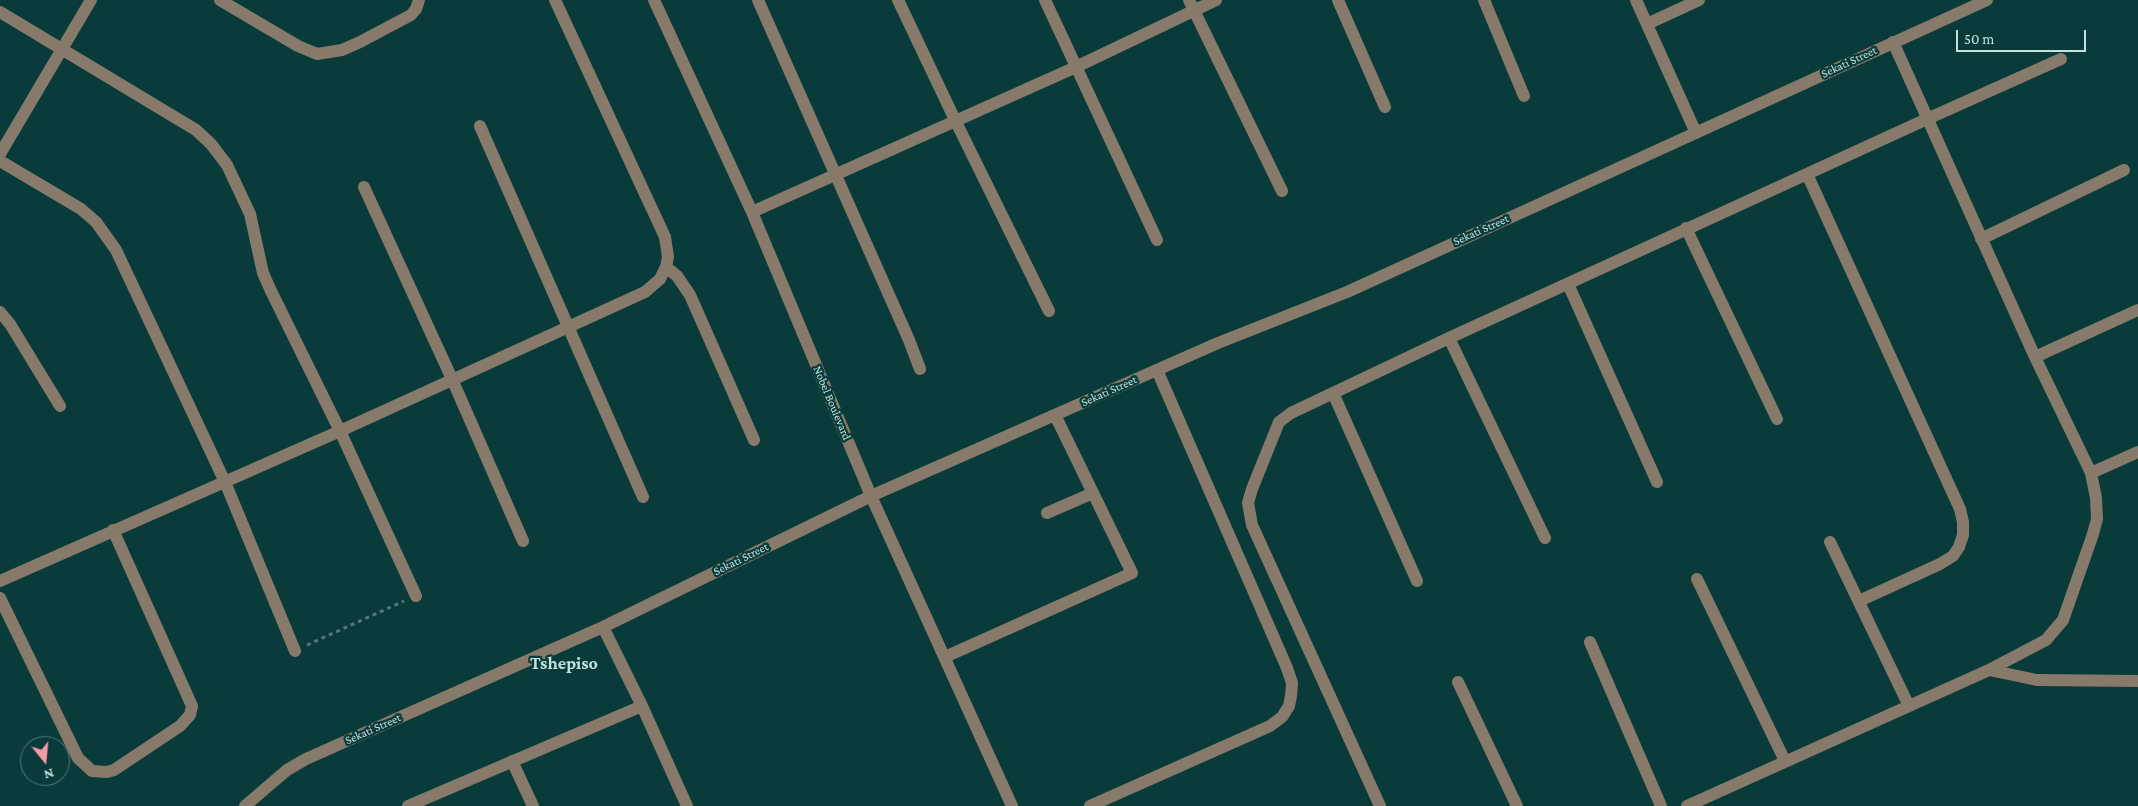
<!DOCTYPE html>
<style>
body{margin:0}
#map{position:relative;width:2138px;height:806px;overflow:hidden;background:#093b3a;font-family:"Crimson Pro",serif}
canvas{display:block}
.north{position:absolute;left:20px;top:736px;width:50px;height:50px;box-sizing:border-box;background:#093b3a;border:1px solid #537d7c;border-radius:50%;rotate:163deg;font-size:14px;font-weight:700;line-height:20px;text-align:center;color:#c3e1df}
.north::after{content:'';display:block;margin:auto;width:18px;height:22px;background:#f49aa4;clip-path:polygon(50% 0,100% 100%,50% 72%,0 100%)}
.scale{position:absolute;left:1956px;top:30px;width:130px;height:22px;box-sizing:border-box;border:2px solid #c3e1df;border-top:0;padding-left:6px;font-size:15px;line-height:18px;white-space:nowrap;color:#c3e1df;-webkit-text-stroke:4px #093b3a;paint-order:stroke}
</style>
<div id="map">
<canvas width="2138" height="806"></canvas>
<div class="north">N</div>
<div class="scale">50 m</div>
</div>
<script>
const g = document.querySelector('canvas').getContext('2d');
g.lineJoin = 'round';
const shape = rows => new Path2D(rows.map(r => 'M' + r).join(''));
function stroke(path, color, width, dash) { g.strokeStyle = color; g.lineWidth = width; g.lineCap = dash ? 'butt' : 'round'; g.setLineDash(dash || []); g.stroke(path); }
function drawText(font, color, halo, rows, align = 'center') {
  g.font = font + ' "Crimson Pro",serif'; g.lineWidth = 4.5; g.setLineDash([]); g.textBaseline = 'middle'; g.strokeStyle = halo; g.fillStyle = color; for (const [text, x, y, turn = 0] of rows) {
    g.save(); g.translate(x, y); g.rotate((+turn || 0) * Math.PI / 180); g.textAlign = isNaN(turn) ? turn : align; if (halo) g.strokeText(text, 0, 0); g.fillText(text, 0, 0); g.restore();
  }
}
stroke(shape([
 [307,645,404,601]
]), '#507b79', 3, [4, 4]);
stroke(shape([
 [220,0,298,46,317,54,342,50,360,42,411,15,416,9,419,0],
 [654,0,752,212,871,496,1012,806],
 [758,0,909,340,920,369],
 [898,0,956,122,1049,311],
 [1045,0,1157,240],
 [1189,0,1282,191],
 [1338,0,1385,107],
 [1484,0,1524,96],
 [1636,0,1696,133],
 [0,12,196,130,211,144,227,165,250,214,263,273,271,291,340,431,416,596],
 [1647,24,1699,0],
 [480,126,643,497],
 [0,154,91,0],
 [0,161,81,209,96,222,116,250,225,482,295,651],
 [1807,174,1960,509,1963,522,1963,535,1959,547,1953,556,1940,564,1859,601],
 [364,187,452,379,523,541],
 [752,212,1076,67,1216,0],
 [1686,228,1777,419],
 [1981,239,2124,170],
 [666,267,677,276,690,295,754,440],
 [1568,284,1657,482],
 [0,312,10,324,60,406],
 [1449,338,1545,538],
 [2035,357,2138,310],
 [1333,393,1417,581],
 [2091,473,2138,452],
 [1047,513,1093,493],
 [1830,542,1909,706],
 [1697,579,1785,761],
 [0,581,340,431,645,292,660,279,666,267,668,257,665,237,555,0],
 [0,598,78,758,92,771,107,772,114,770,180,726,190,715,192,706,113,530],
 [603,627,642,706,687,806],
 [1590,642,1661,806],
 [945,657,1132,573,1055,415],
 [1989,670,2037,680,2138,681],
 [1458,682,1517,806],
 [512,761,533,806],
 [245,806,287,770,306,759,603,627,871,496,1218,343,1347,292,1987,0],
 [408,806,642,706],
 [1090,806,1270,726,1282,717,1289,706,1291,696,1292,683,1287,668,1157,370],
 [1380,806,1252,525,1248,503,1252,489,1279,422,1291,413,1449,338,1927,119,2061,59],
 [1687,806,1989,670,2046,640,2063,620,2093,534,2097,519,2096,498,2091,473,2035,357,1893,42]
]), '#877a6a', 12);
drawText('12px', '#c3e1df', '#093b3a', [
 ["Sekati Street",1849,62,-25],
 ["Sekati Street",1481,230,-24],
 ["Sekati Street",1109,391,-24],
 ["Nobel Boulevard",832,403,67],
 ["Sekati Street",741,559,-26],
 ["Sekati Street",373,729,-24]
]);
drawText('bold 18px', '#c3e1df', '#093b3a', [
 ["Tshepiso",564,663]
]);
</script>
